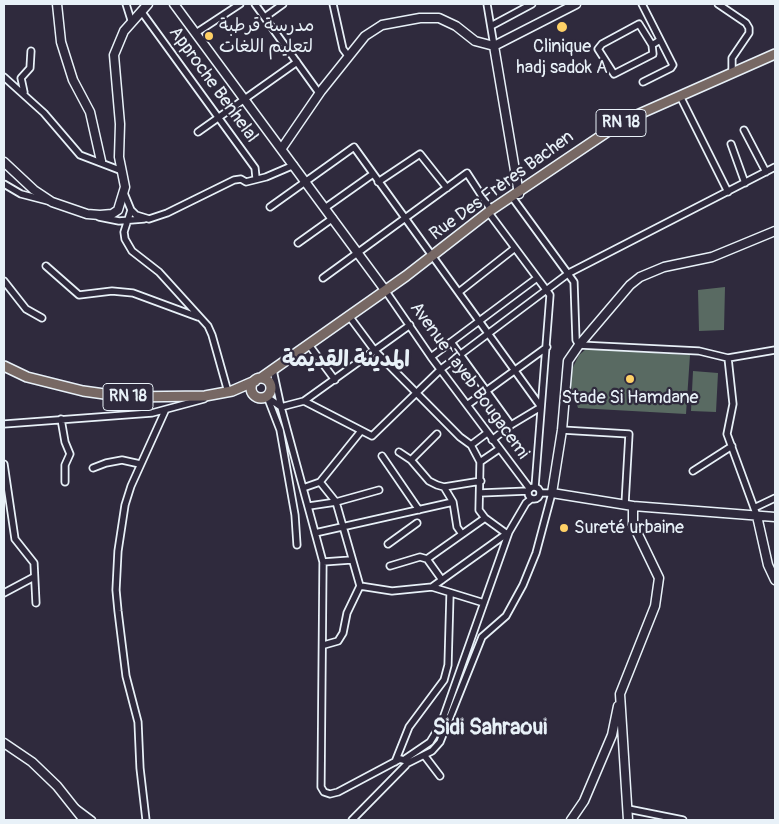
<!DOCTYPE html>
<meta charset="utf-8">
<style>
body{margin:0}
#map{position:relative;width:779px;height:824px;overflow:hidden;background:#2f2a3d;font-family:Pangolin,sans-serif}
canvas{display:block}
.frame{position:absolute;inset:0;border:5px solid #e8f1f8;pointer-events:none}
</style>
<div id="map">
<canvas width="779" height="824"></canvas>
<div class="frame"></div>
</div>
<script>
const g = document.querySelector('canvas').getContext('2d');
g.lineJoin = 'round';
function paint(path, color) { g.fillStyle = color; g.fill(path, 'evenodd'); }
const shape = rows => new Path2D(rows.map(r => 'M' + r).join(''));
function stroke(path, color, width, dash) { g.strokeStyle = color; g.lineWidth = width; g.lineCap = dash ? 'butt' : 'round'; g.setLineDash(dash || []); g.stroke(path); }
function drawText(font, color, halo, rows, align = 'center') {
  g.font = font + ' Pangolin,"Playpen Sans Arabic",sans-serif'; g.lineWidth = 4.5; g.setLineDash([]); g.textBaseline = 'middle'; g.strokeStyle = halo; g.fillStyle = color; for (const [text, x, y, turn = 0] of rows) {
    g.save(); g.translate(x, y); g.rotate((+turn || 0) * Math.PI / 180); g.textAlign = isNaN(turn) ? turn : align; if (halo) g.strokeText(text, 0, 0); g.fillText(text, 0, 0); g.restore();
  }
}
paint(shape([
 [725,287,724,330,699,331,698,290],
 [586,349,690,355,686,414,578,408,571,386,571,371,579,355],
 [693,371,718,373,716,412,691,411]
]), '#596a62');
const street = shape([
 [126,4,131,20],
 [255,4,319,93],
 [333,4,343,49,349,57],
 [487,4,494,46],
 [642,4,673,65,671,68,643,82],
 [718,4,746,23,749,28,749,33,732,58,732,73],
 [141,11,255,168,256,178],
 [265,17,283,4],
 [491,26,532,4],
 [196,33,240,4],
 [652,45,639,24,602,44,598,49,614,74,653,54,652,45,660,40],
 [4,77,44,113,80,155,122,171],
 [24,92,21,78,30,68,31,51],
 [680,96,728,192],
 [744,130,766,172],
 [198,132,297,62],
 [731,144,745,183],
 [378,182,420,154,447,188],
 [4,184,21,194,48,201],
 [124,193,131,210,136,215,149,219,167,213,234,180,241,179,246,182,266,177,294,165],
 [512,197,574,282,576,340,579,345,699,351,728,358,775,350],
 [270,207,354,147,541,407,511,425,492,440],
 [325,208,373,174],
 [131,210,124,232,125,239,132,251,159,272,208,326,212,335,228,392],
 [489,213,550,295,535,487],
 [99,217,119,221,144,219],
 [298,243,333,218],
 [46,266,79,295,112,291,133,293,198,317],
 [323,278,467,173,491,210],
 [4,281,26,309,42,318],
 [385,290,431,357,530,489],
 [459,292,515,248],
 [349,316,375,351,460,437,471,445,487,433],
 [451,342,511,425],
 [309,345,335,380],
 [431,357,537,278],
 [728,358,733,404,727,434,757,516],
 [273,370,281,407,304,401,410,325],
 [267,397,281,407,323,562,321,787,324,792,330,794,338,792,400,759,407,761,406,765,352,820],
 [268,399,280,430,295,515,297,545],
 [304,401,372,436,441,369,569,273,775,167],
 [467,405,547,347],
 [61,419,65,442,70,454,65,465,65,482],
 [4,424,152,413,204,399],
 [562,430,629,434,625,504],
 [471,445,480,462,479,510,485,518,507,534],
 [399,452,411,460,429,481,437,485,444,487,481,481],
 [382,456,419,510],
 [411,460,437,434],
 [480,462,499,449],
 [4,464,15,539,34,563,36,603],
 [93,468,106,463,122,460,140,464],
 [693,471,732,446],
 [320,482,336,502,360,586],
 '528 493a6 6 0 1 1 12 0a6 6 0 1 1-12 0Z',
 [444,487,453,502,457,527,462,534],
 [303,488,320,482,361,431],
 [480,493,528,491],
 [309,506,336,502,379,490],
 [754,508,775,498],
 [315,533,453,502],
 [388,544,417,523],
 [323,562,351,560],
 [390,566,420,557,427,559],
 [442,580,427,559,485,518],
 [432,587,509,532],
 [4,593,34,577],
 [324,645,338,641,343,633,347,613,360,586,392,591,432,587,484,603],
 [424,755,440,776],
 [405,759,430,742,441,724,509,532,526,503,531,499],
 [395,762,409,727,444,680,448,665,450,594],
 [408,763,432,751,440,742,482,637,506,616,523,585,536,553,552,493,540,493],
 [76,808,92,820],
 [628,809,683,820],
 [146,820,140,768,138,722,126,676,118,611,116,590,118,551,125,505,131,486,165,411]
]);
const secondary = shape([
 [57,4,61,42,73,80,90,112,101,161],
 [174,4,385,290],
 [494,46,519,194],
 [282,148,321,91,365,36,382,25,420,18,439,18,456,26,475,41,494,46,576,4],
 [4,162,34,190,52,202,87,214,100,215,112,214,118,210,125,187,119,157,120,124,114,55,124,31,148,4],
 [633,506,775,517],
 [757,516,768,565,775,580],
 [4,743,32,762,57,786,84,820],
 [571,820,584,801,612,735,618,706],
 [628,820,620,694,655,606,659,578,633,524,633,506,552,493,562,430,568,361,579,345,630,285,640,277,664,267,712,257,775,231]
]);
const primary = shape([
 [4,366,27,377,83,391,126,397,205,396,232,391,255,381],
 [261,378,406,276,491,210,607,132,637,115,775,54],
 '251 388a10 10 0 1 1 20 0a10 10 0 1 1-20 0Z'
]);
stroke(street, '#e8f1f8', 9);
stroke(secondary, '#e8f1f8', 11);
stroke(primary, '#e8f1f8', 12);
stroke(street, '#2f2a3d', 5.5);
stroke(secondary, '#2f2a3d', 8);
stroke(primary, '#776864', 9);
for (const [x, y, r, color] of [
 [562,27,6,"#ffd166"],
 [209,36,5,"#ffd166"],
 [630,379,5,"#ffd166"],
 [564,528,5,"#ffd166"]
]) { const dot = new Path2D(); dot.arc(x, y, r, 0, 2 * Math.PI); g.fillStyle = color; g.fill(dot); stroke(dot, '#2f2a3d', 2); }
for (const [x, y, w] of [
 [621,123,50],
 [128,397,50]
]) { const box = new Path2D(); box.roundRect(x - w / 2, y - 13.5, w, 27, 4); g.fillStyle = '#2f2a3d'; g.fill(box); stroke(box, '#e8f1f8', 1); }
drawText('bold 16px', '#e8f1f8', null, [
 ["RN 18",621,123],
 ["RN 18",128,397]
]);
drawText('18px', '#e8f1f8', '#2f2a3d', [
 ["مدرسة قرطبة",219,26],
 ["لتعليم اللغات",219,47],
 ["Clinique",562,47,"center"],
 ["hadj sadok A",562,68,"center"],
 ["Stade Si Hamdane",630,398,"center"],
 ["Sureté urbaine",574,528]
], 'left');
drawText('18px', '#e8f1f8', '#2f2a3d', [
 ["Approche Benhelal",213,85,54],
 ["Rue Des Frères Bachen",502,186,-36],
 ["Avenue Tayeb Bougacemi",469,381,54]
]);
drawText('bold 22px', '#e8f1f8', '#2f2a3d', [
 ["المدينة القديمة",346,360],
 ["Sidi Sahraoui",490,728]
]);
</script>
